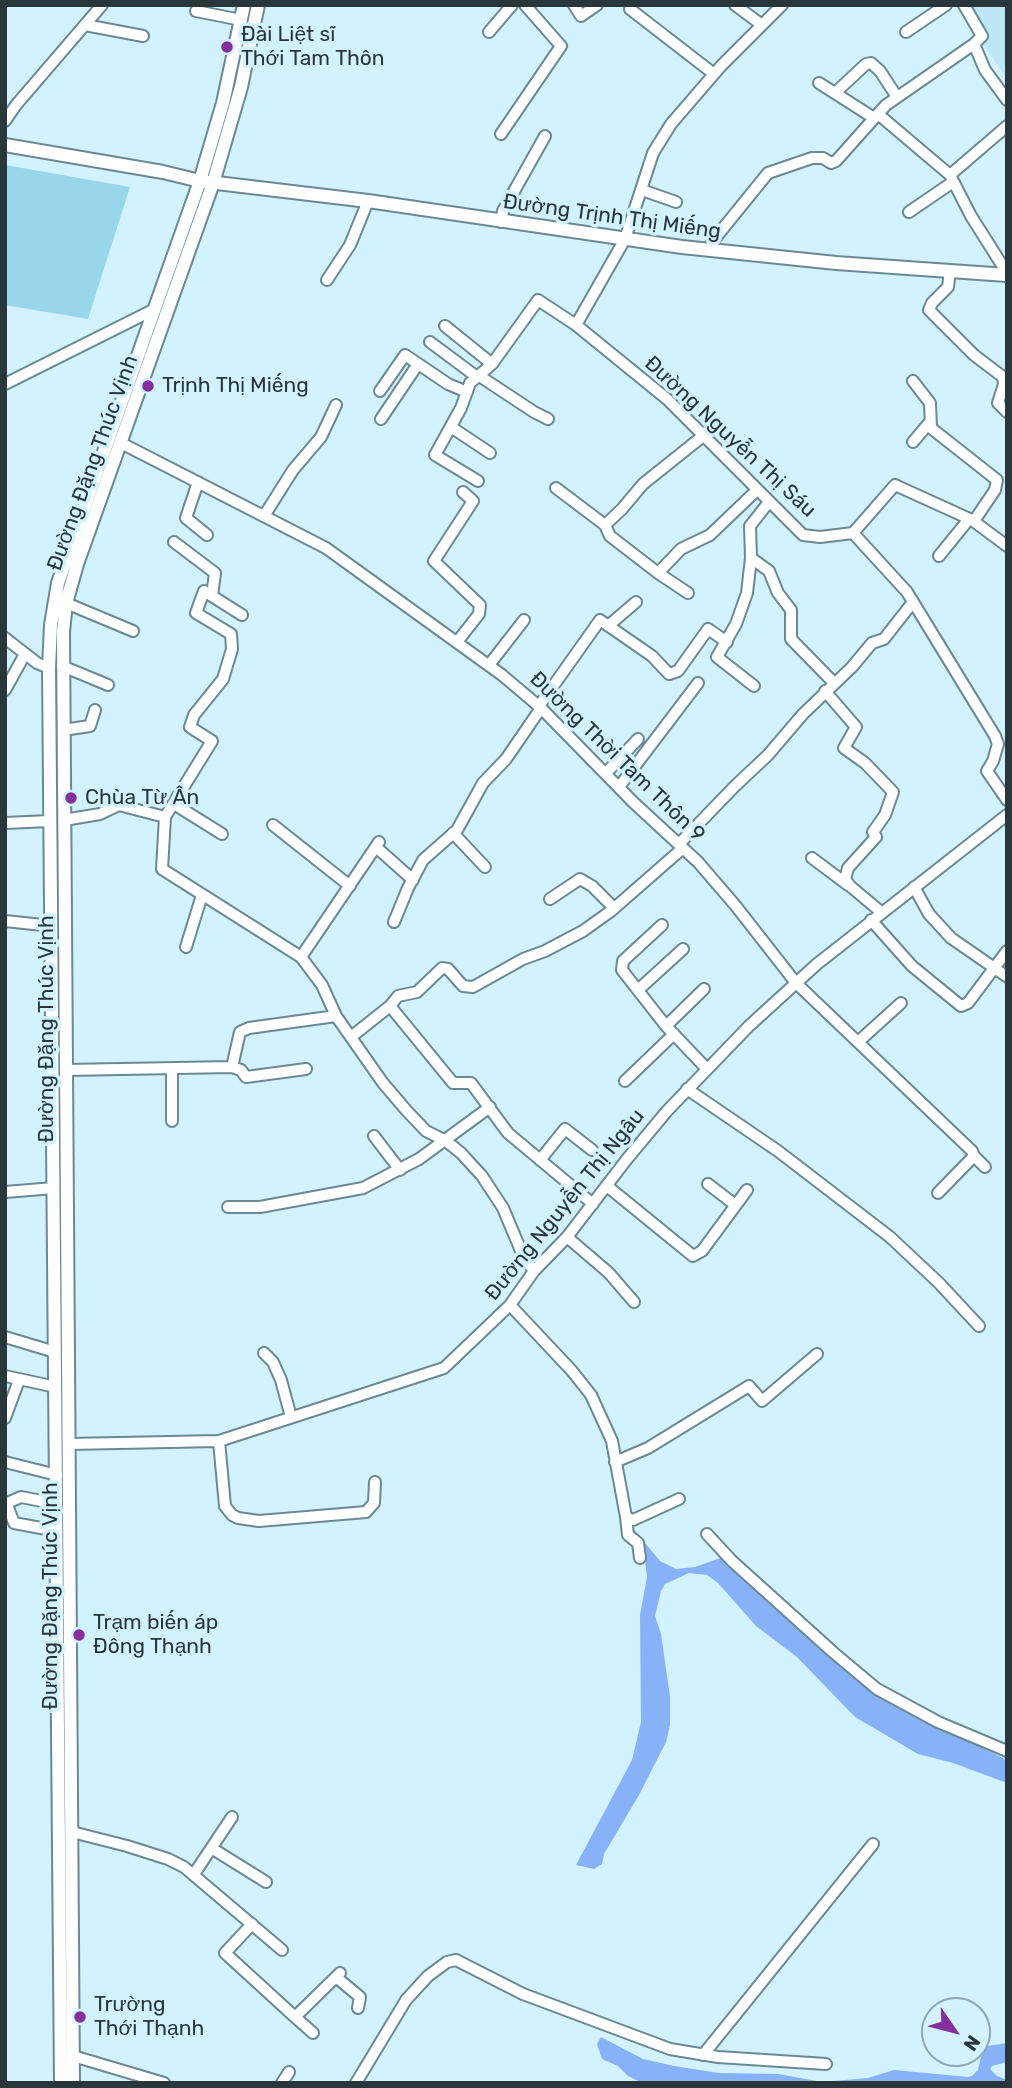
<!DOCTYPE html>
<meta charset="utf-8">
<style>
body{margin:0}
#map{position:relative;width:1012px;height:2088px;overflow:hidden;background:#d1f2fe;font-family:Rubik,sans-serif}
canvas{display:block}
.frame{position:absolute;inset:0;border:7px solid #29363b;pointer-events:none}
.north{position:absolute;left:921px;top:1997px;width:70px;height:70px;box-sizing:border-box;background:#d1f2fe;border:2px solid #8ea7b0;border-radius:50%;rotate:125deg;font-size:19px;font-weight:700;line-height:28px;text-align:center;color:#29363b}
.north::after{content:'';display:block;margin:auto;width:24px;height:32px;background:#862f9c;clip-path:polygon(50% 0,100% 100%,50% 72%,0 100%)}
</style>
<div id="map">
<canvas width="1012" height="2088"></canvas>
<div class="frame"></div>
<div class="north">N</div>
</div>
<script>
const g = document.querySelector('canvas').getContext('2d');
g.lineJoin = 'round';
function paint(path, color) { g.fillStyle = color; g.fill(path, 'evenodd'); }
const shape = rows => new Path2D(rows.map(r => 'M' + r).join(''));
function stroke(path, color, width, dash) { g.strokeStyle = color; g.lineWidth = width; g.lineCap = dash ? 'butt' : 'round'; g.setLineDash(dash || []); g.stroke(path); }
function drawText(font, color, halo, rows, align = 'center') {
  g.font = font + ' Rubik,sans-serif'; g.lineWidth = 7; g.setLineDash([]); g.textBaseline = 'middle'; g.strokeStyle = halo; g.fillStyle = color; for (const [text, x, y, turn = 0] of rows) {
    g.save(); g.translate(x, y); g.rotate((+turn || 0) * Math.PI / 180); g.textAlign = isNaN(turn) ? turn : align; if (halo) g.strokeText(text, 0, 0); g.fillText(text, 0, 0); g.restore();
  }
}
paint(shape([
 [969,5,1007,5,1007,79,984,45,988,35]
]), '#bde7f6');
paint(shape([
 [5,165,130,187,88,319,5,305]
]), '#98d6eb');
paint(shape([
 [631,1526,660,1561,676,1569,695,1567,723,1557,787,1618,823,1648,953,1733,1007,1760,1007,1783,953,1763,918,1754,855,1717,797,1657,756,1626,718,1583,707,1575,689,1573,665,1584,661,1591,655,1616,661,1634,670,1697,670,1725,666,1742,639,1795,604,1854,602,1864,594,1869,576,1865,632,1760,641,1722,640,1615,647,1577,645,1560,640,1544,629,1534],
 [601,2037,643,2059,674,2066,719,2073,778,2074,822,2082,868,2078,894,2070,968,2077,972,2076,978,2070,981,2057,988,2046,1007,2043,1007,2062,992,2066,990,2069,997,2076,1007,2080,1007,2083,642,2083,628,2076,618,2066,602,2059,597,2044]
]), '#88b2f7');
const minor = shape([
 [574,5,581,16,597,5],
 [735,5,762,25],
 [782,5,721,66,671,124,653,153,625,239,576,325,667,399,803,535,820,537,853,533,907,592,995,736,998,744,993,761,987,771,1007,800],
 [964,5,982,36,974,44,985,70,1007,100],
 [630,9,714,74],
 [196,11,241,20],
 [85,25,143,36],
 [489,32,512,5],
 [906,32,946,5],
 [819,83,874,118],
 [835,93,866,64,871,63,880,71,897,97],
 [878,114,950,175],
 [5,121,16,105,102,5],
 [1007,126,950,175,971,216,1007,273],
 [501,134,561,46,525,5],
 [642,190,676,202],
 [909,212,953,182],
 [501,222,503,211,545,136],
 [712,251,712,242,768,173,812,158,823,158,831,163,836,161,886,105,974,44],
 [950,271,948,287,932,303,929,310,974,355,1003,377,1004,384,998,403,1007,412],
 [327,280,350,245,368,201],
 [445,326,492,364],
 [430,342,477,377],
 [478,375,534,412,548,419],
 [913,381,930,403,931,428,997,480,995,490,974,521],
 [5,384,155,309],
 [380,391,405,355,448,384,467,392],
 [381,419,418,364],
 [451,427,490,453],
 [913,442,929,423],
 [121,443,326,548,502,675,541,708,633,802,698,862,735,905,796,983,972,1151,974,1156,938,1193],
 [478,481,435,455,461,408,470,383,492,364,538,300,576,325],
 [198,482,186,518,207,535],
 [556,488,605,525,622,509,643,484,703,436],
 [264,516,293,470,321,437,336,405],
 [605,525,610,536,658,573,681,549,710,535,757,490],
 [853,533,895,485,972,520,1007,546],
 [174,542,215,573,212,596],
 [939,556,969,519],
 [751,558,769,571,778,593,791,610,791,639,834,683],
 [658,573,688,593],
 [66,603,133,631],
 [608,626,636,602],
 [5,638,37,663,49,668],
 [457,642,479,614,480,605,434,561,473,501,463,492],
 [489,665,524,620],
 [62,666,108,685],
 [754,686,717,657,736,624,747,593,751,558,750,526,769,502],
 [5,690,25,654],
 [825,691,856,727,844,748,865,763,893,792,885,815,873,832,876,837,848,868,845,879,850,886,881,912],
 [539,706,600,620,652,656,669,674,678,671,708,629,727,642],
 [63,730,90,726,95,710],
 [606,773,638,739],
 [619,787,698,683],
 [174,804,222,834],
 [165,817,162,869,301,957],
 [64,820,100,814,119,805,165,817,212,741,190,727,194,715,223,679,232,649,231,634,196,613,204,591,242,615],
 [5,823,50,821],
 [273,825,350,886],
 [453,833,485,867],
 [679,844,735,786,768,755,803,714,852,667,872,643,884,639,913,602],
 [376,847,413,880],
 [812,858,848,885],
 [914,887,929,914,951,938,1006,976],
 [550,899,580,879,592,886,614,908],
 [871,920,912,966,961,1006,968,1003,1007,951],
 [5,921,52,926],
 [394,922,408,888,423,860,457,830,483,783,506,759,541,708],
 [662,925,623,961,622,970,666,1026,706,1068],
 [186,947,202,895],
 [638,990,683,949],
 [390,1006,453,1083,471,1083,508,1133,593,1204],
 [336,1016,322,985,301,957,379,842],
 [666,1026,704,989],
 [351,1037,390,1006,398,996,417,992,442,968,448,969,463,986,473,987,523,959,545,951,583,931,611,911,683,848],
 [858,1042,901,1003],
 [232,1067,241,1070,246,1077,306,1069],
 [66,1070,232,1067,240,1032,249,1028,336,1016,383,1083,406,1110,426,1131,446,1141,461,1153,482,1176,503,1208,524,1258,534,1271],
 [625,1081,674,1034],
 [687,1089,778,1151,890,1237,939,1283,979,1326],
 [172,1121,172,1069],
 [374,1136,400,1170],
 [974,1156,985,1167],
 [540,1160,565,1129,592,1150],
 [708,1184,734,1204],
 [607,1186,693,1256,702,1251,747,1190],
 [5,1192,54,1188],
 [228,1207,260,1207,363,1188,419,1159,490,1107],
 [567,1237,609,1273,634,1302],
 [510,1305,572,1371,591,1395,612,1441,626,1517,633,1520,679,1499],
 [5,1337,55,1352],
 [264,1353,273,1362,281,1380,291,1417],
 [5,1376,56,1387],
 [5,1418,19,1380],
 [219,1441,225,1506,232,1515,238,1518,259,1521,366,1512,374,1503,375,1482],
 [69,1444,219,1441,444,1368,510,1305,534,1271,567,1237,627,1159,667,1111,749,1026,817,964,1007,815],
 [5,1462,57,1475],
 [615,1462,648,1448,749,1386,762,1401,817,1354],
 [5,1504,21,1497,57,1504],
 [7,1505,14,1523,57,1531],
 [626,1517,628,1535,638,1543,640,1558],
 [707,1534,732,1561,834,1653,877,1689,938,1722,1007,1751],
 [72,1832,127,1846,168,1859,184,1867,282,1950],
 [213,1849,266,1882],
 [194,1874,232,1817],
 [252,1924,225,1953,295,2017,340,1973],
 [336,1977,360,1997,358,2008],
 [295,2017,313,2033],
 [703,2055,873,1844],
 [73,2056,164,2083],
 [282,2083,289,2072],
 [356,2083,406,2000,428,1976,447,1962,456,1960,523,1994,670,2049,718,2057,826,2064]
]);
const major = shape([
 [5,145,163,172,200,181,368,201,682,247,836,263,1007,275],
 [61,2083,49,668,51,625,58,583,66,559,200,181,223,103,244,5],
 [73,2083,63,632,66,603,77,564,213,183,241,87,258,5]
]);
stroke(minor, '#6b8994', 14);
stroke(major, '#6b8994', 16);
stroke(minor, '#fff', 10);
stroke(major, '#fff', 12);
for (const [x, y, r, color] of [
 [227,47,7,"#862f9c"],
 [148,386,7,"#862f9c"],
 [71,798,7,"#862f9c"],
 [79,1635,7,"#862f9c"],
 [80,2017,7,"#862f9c"]
]) { const dot = new Path2D(); dot.arc(x, y, r, 0, 2 * Math.PI); g.fillStyle = color; g.fill(dot); stroke(dot, '#d1f2fe', 2.5); }
drawText('21px', '#29363b', '#d1f2fe', [
 ["Đài Liệt sĩ",241,35],
 ["Thới Tam Thôn",241,59],
 ["Trịnh Thị Miếng",162,386],
 ["Chùa Từ Ân",85,798],
 ["Trạm biến áp",93,1623],
 ["Đông Thạnh",93,1647],
 ["Trường",94,2005],
 ["Thới Thạnh",94,2029]
], 'left');
drawText('21px', '#29363b', '#d1f2fe', [
 ["Đường Trịnh Thị Miếng",612,217,8],
 ["Đường Nguyễn Thị Sáu",730,437,43],
 ["Đường Đặng Thúc Vịnh",93,463,-70],
 ["Đường Thời Tam Thôn 9",617,757,44],
 ["Đường Đặng Thúc Vịnh",47,1029,-90],
 ["Đường Nguyễn Thị Ngâu",565,1205,-51],
 ["Đường Đặng Thúc Vịnh",51,1596,-90]
]);
</script>
